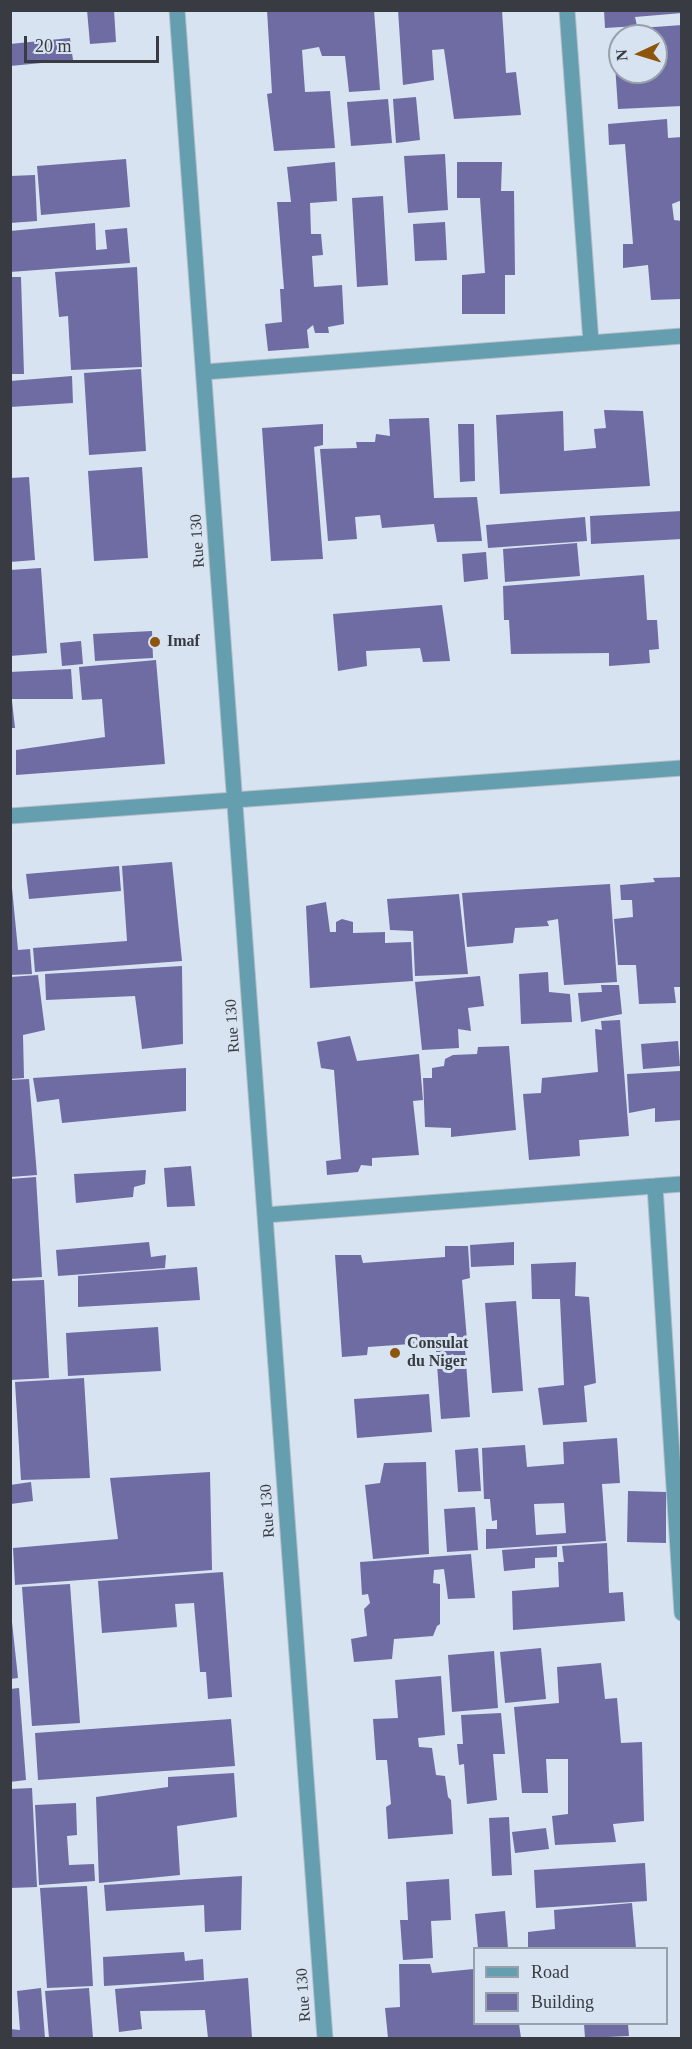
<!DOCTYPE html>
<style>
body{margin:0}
#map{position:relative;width:692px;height:2049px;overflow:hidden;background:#d7e3f1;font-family:Georgia,serif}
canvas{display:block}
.frame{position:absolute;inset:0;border:12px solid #383c42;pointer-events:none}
.legend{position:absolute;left:473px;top:1947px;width:195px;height:78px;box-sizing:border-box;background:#d7e3f1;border:2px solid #97a0ab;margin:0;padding:8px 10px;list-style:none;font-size:18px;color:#383c42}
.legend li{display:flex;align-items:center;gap:12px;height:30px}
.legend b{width:30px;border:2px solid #97a0ab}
.north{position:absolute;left:608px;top:24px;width:60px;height:60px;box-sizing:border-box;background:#d7e3f1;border:2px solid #97a0ab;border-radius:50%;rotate:266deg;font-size:16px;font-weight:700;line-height:24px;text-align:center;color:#383c42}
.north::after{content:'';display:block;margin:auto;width:21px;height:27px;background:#8e560d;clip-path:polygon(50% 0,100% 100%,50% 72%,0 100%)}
.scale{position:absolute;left:24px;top:36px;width:135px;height:27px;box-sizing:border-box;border:3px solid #383c42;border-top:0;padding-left:8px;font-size:18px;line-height:21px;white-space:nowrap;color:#383c42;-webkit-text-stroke:4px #d7e3f1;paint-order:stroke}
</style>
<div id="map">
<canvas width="692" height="2049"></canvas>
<div class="frame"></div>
<ul class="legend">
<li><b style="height:8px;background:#649eaf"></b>Road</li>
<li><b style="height:16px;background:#6f6ba3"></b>Building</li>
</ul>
<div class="north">N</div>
<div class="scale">20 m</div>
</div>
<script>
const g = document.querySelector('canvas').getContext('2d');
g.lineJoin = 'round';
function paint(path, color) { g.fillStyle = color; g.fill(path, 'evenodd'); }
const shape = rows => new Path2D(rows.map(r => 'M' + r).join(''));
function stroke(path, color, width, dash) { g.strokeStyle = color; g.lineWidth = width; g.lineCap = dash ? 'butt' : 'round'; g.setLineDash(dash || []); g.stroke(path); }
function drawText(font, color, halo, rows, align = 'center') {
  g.font = font + ' Georgia,serif'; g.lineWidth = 6; g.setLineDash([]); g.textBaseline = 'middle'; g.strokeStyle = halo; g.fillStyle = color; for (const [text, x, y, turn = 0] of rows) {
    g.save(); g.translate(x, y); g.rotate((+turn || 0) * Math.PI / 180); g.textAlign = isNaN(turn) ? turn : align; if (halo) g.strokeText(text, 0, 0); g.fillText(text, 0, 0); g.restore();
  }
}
paint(shape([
 [87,10,114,10,116,42,90,44],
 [267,10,374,10,380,90,349,92,345,56,322,56,319,47,302,50,305,92,330,91,335,148,274,151,267,94,272,93],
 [398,10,502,10,506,73,516,72,521,115,454,119,444,49,432,50,434,80,403,85],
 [604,10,682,10,682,13,635,17,637,26,605,28],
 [682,25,682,106,618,109,615,64,620,63,620,72,656,72,656,36,628,36,627,29],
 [70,38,73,60,10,66,10,44],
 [416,97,420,140,396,143,393,99],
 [388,99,392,143,351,146,347,102],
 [667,119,668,138,682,137,682,200,672,204,674,220,682,221,682,299,651,300,648,265,623,268,623,244,633,244,625,144,609,145,608,124],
 [445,154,448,210,408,213,404,156],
 [126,159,130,207,41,215,37,166],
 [335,162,337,201,310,203,311,234,321,234,323,255,312,256,314,287,342,285,344,324,328,327,329,333,315,333,313,325,307,330,309,348,268,351,265,324,282,322,280,289,284,289,277,202,291,202,287,167],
 [457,162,502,162,501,191,514,191,515,275,505,275,505,314,462,314,462,275,485,273,480,198,457,198],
 [35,175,37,221,10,223,10,176],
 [383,196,388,285,357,287,352,198],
 [445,222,447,260,415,261,413,224],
 [95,223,96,250,107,249,105,230,127,228,130,263,10,272,10,231],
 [137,267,142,367,71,370,68,316,59,317,55,272],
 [10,277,21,277,24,374,10,374],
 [141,369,146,451,89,455,84,373],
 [72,376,73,403,10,407,10,381],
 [604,410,643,411,650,486,500,494,496,415,563,411,564,451,596,448,594,429,606,428],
 [429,418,434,498,477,497,482,541,437,542,434,524,382,528,380,515,355,517,357,539,328,541,320,449,357,448,356,442,375,442,376,434,390,436,389,419],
 [323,424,323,445,314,447,323,559,271,561,262,428],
 [458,424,474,424,475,481,460,482],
 [142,467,148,558,94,561,88,471],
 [29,477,35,560,10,562,10,478],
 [682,511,682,539,591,544,590,516],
 [585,517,587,541,488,548,486,525],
 [577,543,580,576,505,582,503,549],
 [486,552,488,579,464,582,462,554],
 [41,568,47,653,10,656,10,570],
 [644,575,647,620,657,620,659,649,649,650,650,663,609,666,609,653,511,654,509,620,504,620,503,586],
 [442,605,450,661,423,662,420,648,366,651,367,666,338,671,333,614],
 [152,631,153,658,95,661,93,634],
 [81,641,83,664,62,666,60,643],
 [156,660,165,764,16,775,16,750,105,737,102,699,82,700,79,667],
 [71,669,73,699,10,699,10,672],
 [10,701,12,701,15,728,10,728],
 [172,862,182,961,35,972,33,948,127,941,122,866],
 [119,866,121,891,29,899,26,874],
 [682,877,682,987,674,987,676,1003,639,1004,636,965,618,965,614,919,633,917,632,900,621,900,620,885,655,882,653,878],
 [610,884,617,982,564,985,558,919,547,921,549,926,515,928,513,943,467,947,462,893],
 [10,888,12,888,18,950,30,949,32,974,10,975],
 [459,894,468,974,415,976,413,931,390,930,387,899],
 [326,902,330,932,336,932,336,922,342,919,353,922,353,933,385,932,385,943,411,942,413,981,310,988,306,906],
 [182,966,183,1044,142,1049,135,996,46,1000,45,974],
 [548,972,549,992,570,994,572,1022,521,1024,519,974],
 [38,975,45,1030,23,1035,24,1078,10,1079,10,977],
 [480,976,484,1006,468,1008,471,1031,458,1029,459,1048,422,1050,415,982],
 [601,985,619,985,622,1014,581,1022,578,993,602,992],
 [620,1020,629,1136,579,1140,580,1156,529,1160,523,1094,541,1093,542,1078,598,1072,595,1029,602,1030,601,1021],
 [350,1036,357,1061,419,1054,423,1100,413,1101,419,1155,372,1158,372,1166,361,1165,358,1172,327,1175,326,1161,341,1159,334,1070,321,1068,317,1042],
 [678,1041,680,1066,643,1069,641,1044],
 [509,1046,516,1130,451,1137,451,1128,425,1127,423,1078,432,1078,432,1068,444,1066,445,1059,453,1055,477,1054,478,1047],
 [186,1068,186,1111,62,1123,59,1099,37,1102,33,1078],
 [680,1071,682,1120,655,1122,655,1108,629,1113,627,1074],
 [29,1079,37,1175,10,1177,10,1080],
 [191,1166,195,1206,167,1207,164,1168],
 [146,1170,145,1184,134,1187,133,1197,76,1203,74,1174],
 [36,1177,42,1277,10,1279,10,1179],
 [149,1242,151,1257,166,1255,165,1268,58,1276,56,1250],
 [514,1242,514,1265,471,1267,470,1245],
 [445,1246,468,1246,470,1278,462,1280,467,1340,368,1347,367,1355,342,1357,335,1255,361,1255,363,1263,445,1257],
 [576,1262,575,1296,589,1297,596,1383,584,1386,587,1422,543,1425,538,1388,564,1385,560,1299,532,1299,531,1264],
 [197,1267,200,1300,78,1307,78,1276],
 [44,1280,49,1378,10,1380,10,1281],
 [516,1301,523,1391,492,1393,485,1303],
 [158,1327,161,1371,68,1376,66,1333],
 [465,1349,470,1417,441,1419,436,1351],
 [84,1378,90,1478,21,1480,15,1382],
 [429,1394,432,1432,357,1438,354,1399],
 [617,1438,620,1483,602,1484,606,1541,486,1549,486,1529,497,1529,497,1520,492,1521,490,1499,484,1499,482,1448,525,1445,527,1467,564,1464,563,1442],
 [564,1503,566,1533,536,1535,534,1504],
 [478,1448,481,1491,458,1492,455,1450],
 [426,1462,429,1554,373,1559,365,1485,380,1483,384,1463],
 [210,1472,212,1570,15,1585,13,1548,118,1539,110,1478],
 [31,1482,33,1501,11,1504,10,1485],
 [628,1491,666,1492,666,1543,627,1542],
 [475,1507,478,1550,447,1552,444,1509],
 [607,1543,609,1593,623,1592,625,1621,513,1630,512,1591,559,1587,558,1562,564,1562,562,1546],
 [557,1546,557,1557,535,1558,535,1568,504,1571,502,1550],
 [471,1554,475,1598,448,1599,444,1569,434,1570,433,1583,440,1584,440,1624,437,1626,433,1636,394,1639,392,1659,354,1662,351,1639,367,1636,364,1609,370,1603,368,1594,362,1595,360,1562],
 [223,1572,232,1697,208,1699,206,1672,200,1672,194,1603,175,1604,177,1627,102,1633,98,1581],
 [70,1584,80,1723,32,1726,22,1587],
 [10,1622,12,1622,18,1678,10,1679],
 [541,1648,546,1699,505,1703,500,1652],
 [494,1651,498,1708,452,1712,448,1655],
 [601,1663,605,1699,617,1698,621,1743,642,1742,644,1821,613,1824,616,1842,555,1845,552,1816,568,1814,568,1759,546,1759,548,1793,522,1793,514,1707,559,1703,557,1667],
 [441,1676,445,1735,418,1738,419,1747,432,1748,436,1775,445,1776,448,1797,451,1800,453,1834,388,1839,386,1807,391,1804,387,1760,376,1760,373,1719,398,1718,395,1680],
 [19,1688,26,1780,10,1782,10,1689],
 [501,1713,505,1754,493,1754,497,1800,467,1804,464,1764,459,1765,457,1744,463,1744,461,1715],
 [231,1719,235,1766,38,1780,35,1733],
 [234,1773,237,1817,177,1826,180,1875,99,1883,96,1797,168,1787,168,1777],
 [32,1788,37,1887,10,1888,10,1789],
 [76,1803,77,1835,67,1836,69,1865,94,1864,95,1881,39,1885,35,1805],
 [509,1817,512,1875,492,1876,489,1818],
 [546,1828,549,1849,515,1853,512,1832],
 [645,1863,647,1901,536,1908,534,1870],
 [242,1876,241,1930,205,1932,204,1905,106,1911,104,1885],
 [449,1879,451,1920,431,1921,433,1958,403,1960,400,1920,408,1920,406,1882],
 [87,1886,93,1986,47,1988,40,1888],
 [632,1903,636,1948,528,1948,528,1932,555,1929,554,1910],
 [505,1911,508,1948,478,1948,475,1914],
 [184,1952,185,1961,203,1959,204,1980,104,1986,103,1957],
 [399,1964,430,1964,432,1973,474,1969,474,2024,519,2024,521,2038,388,2038,385,2008,400,2007],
 [248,1978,252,2038,208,2038,205,2010,140,2011,142,2029,119,2032,115,1989],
 [41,1988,45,2038,10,2038,10,2029,20,2030,17,1991],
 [89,1988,93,2038,49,2038,45,1991],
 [584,2024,628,2024,629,2036,585,2038]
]), '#6f6ba3');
const minor = shape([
 [177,10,325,2038],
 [567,10,591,343],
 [204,372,682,336],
 [10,816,682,768],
 [655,1186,682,1613],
 [265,1215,682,1184]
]);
stroke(minor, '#b4beca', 17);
stroke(minor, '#649eaf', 15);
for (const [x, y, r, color] of [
 [155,642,6,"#8e560d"],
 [395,1353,6,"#8e560d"]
]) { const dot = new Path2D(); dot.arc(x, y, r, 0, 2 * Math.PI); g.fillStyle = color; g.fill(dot); stroke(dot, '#d7e3f1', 2); }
drawText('16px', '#383c42', '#d7e3f1', [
 ["Rue 130",198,541,-94],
 ["Rue 130",233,1026,-94],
 ["Rue 130",268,1511,-94],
 ["Rue 130",304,1995,-94]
]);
drawText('bold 16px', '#383c42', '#d7e3f1', [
 ["Imaf",167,642],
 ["Consulat",407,1344],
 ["du Niger",407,1362]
], 'left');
</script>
